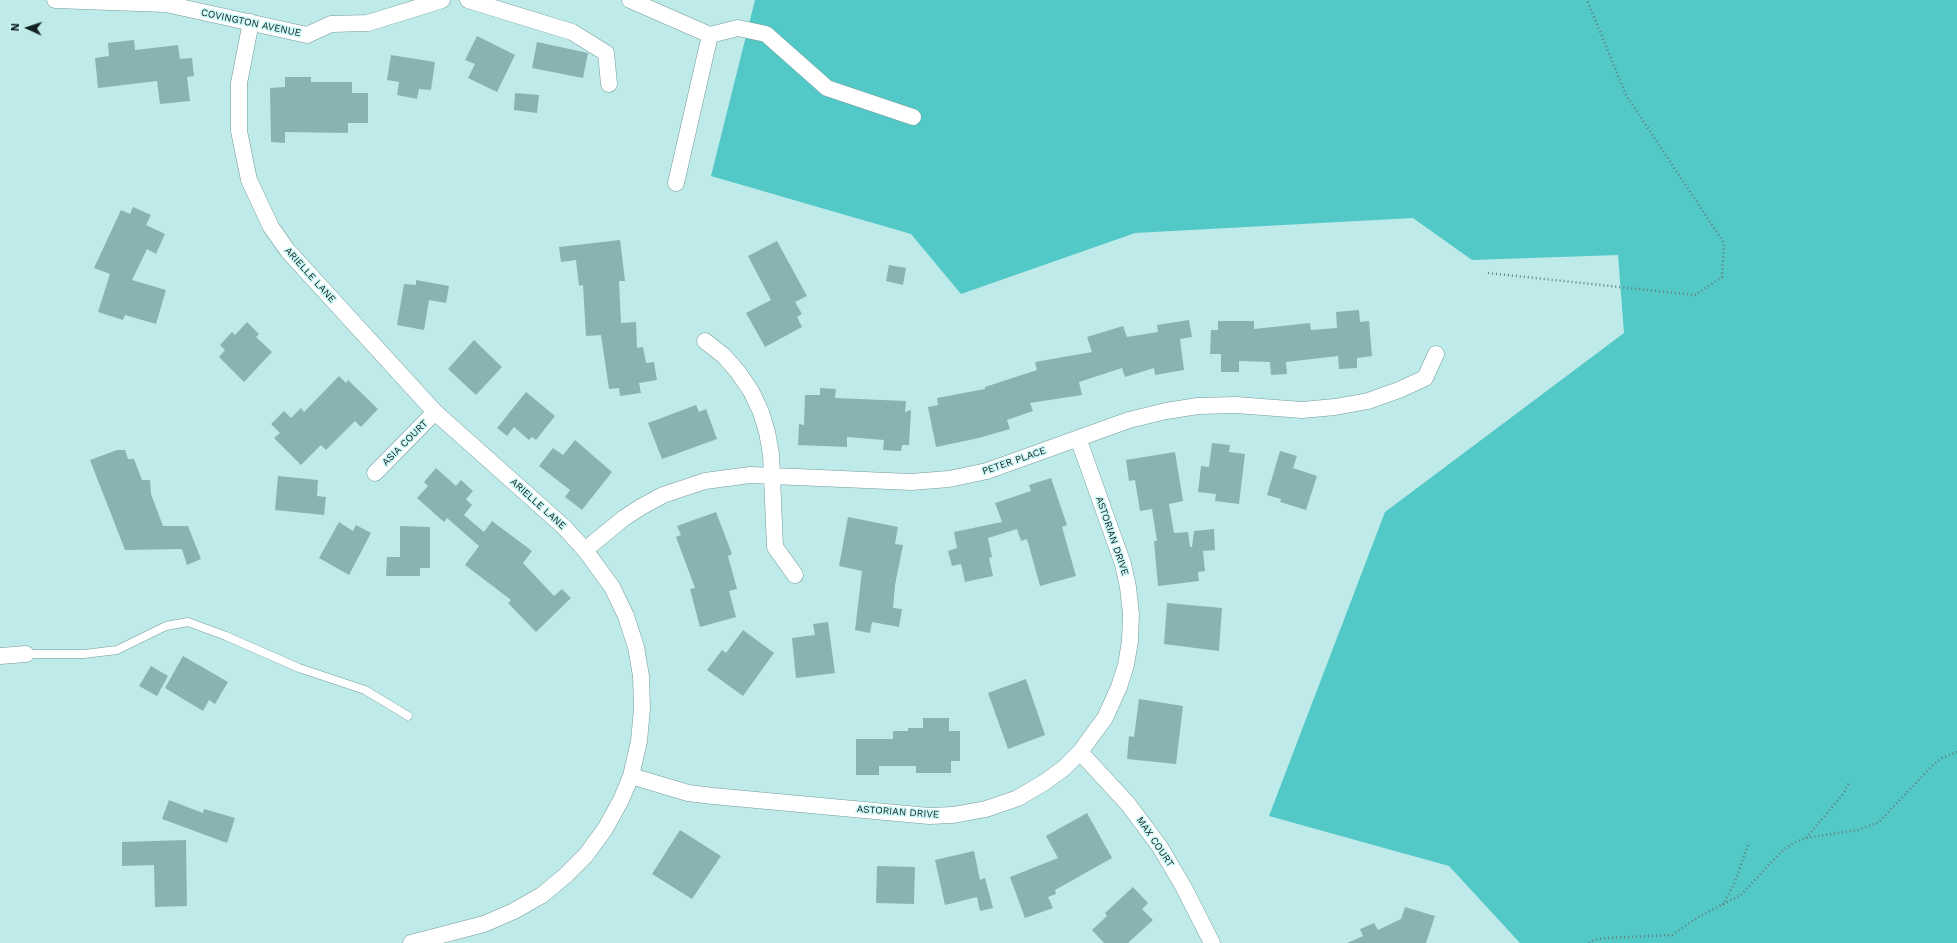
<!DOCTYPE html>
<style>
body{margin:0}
#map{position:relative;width:1957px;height:943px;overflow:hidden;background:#beebe9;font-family:"Work Sans",sans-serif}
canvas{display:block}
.north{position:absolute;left:8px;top:8px;width:40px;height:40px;-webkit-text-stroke:3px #cbf8f7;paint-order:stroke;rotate:273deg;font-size:11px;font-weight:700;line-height:16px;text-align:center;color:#0f201f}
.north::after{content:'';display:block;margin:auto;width:14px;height:18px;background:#0f201f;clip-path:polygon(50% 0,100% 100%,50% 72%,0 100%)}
</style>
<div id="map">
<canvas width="1957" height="943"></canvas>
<div class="north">N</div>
</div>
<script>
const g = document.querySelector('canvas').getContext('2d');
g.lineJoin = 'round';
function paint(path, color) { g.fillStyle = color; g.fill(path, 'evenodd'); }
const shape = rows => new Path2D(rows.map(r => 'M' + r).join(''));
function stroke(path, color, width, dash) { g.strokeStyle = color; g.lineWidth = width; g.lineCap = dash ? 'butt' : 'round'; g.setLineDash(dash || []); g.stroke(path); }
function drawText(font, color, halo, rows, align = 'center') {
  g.font = font + ' "Work Sans",sans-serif'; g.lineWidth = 3; g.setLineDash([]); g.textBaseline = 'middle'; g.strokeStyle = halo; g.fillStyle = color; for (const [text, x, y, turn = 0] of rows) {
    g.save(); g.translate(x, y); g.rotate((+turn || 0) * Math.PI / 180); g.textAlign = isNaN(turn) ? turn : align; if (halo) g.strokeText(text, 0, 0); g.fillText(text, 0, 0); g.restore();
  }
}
paint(shape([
 [755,0,1957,0,1957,943,1520,943,1449,866,1269,816,1385,512,1624,333,1618,255,1472,260,1413,218,1135,233,961,294,911,234,711,176]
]), '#52c8c7');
paint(shape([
 [477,36,515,55,497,92,468,78,475,64,465,60],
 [134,40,135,50,178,45,180,59,192,58,194,76,187,77,190,101,160,104,157,81,98,88,95,58,109,56,108,43],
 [537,42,588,53,583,78,532,68],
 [391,55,435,62,431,90,419,89,417,99,397,95,399,82,387,80],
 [285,77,311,77,311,82,352,82,352,93,368,93,368,123,348,123,348,133,285,132,285,143,271,142,270,88,285,87],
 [515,93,539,95,537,113,514,110],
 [133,207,151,215,146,225,165,234,156,254,147,249,132,280,166,290,156,324,125,315,123,320,98,312,110,274,94,268,121,210,130,214],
 [620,240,625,281,619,281,621,323,636,322,637,348,643,347,646,363,654,362,657,380,639,383,641,393,620,396,619,388,609,389,601,335,586,336,583,285,579,286,576,260,561,262,559,247],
 [777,241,807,296,795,302,802,314,797,317,802,327,765,347,746,313,771,300,748,256],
 [889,265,906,268,903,285,886,281],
 [416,280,449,286,446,303,429,300,424,330,397,325,404,284,416,285],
 [1359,310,1360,322,1369,321,1372,356,1357,358,1357,368,1339,369,1338,356,1286,362,1287,374,1271,375,1270,362,1239,361,1239,372,1221,372,1221,354,1210,354,1211,330,1218,330,1218,321,1254,321,1254,329,1310,323,1311,330,1337,328,1336,312],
 [1189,320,1192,337,1180,339,1184,370,1155,375,1154,368,1125,377,1122,368,1079,382,1082,395,1030,403,1033,411,1007,420,1010,429,979,438,936,447,928,407,938,405,937,398,985,389,985,387,1037,370,1035,362,1092,352,1087,337,1123,326,1127,337,1158,332,1157,325],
 [247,322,259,334,256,337,272,352,244,382,219,357,225,350,220,345,232,332,235,335],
 [474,340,502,367,476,395,448,369],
 [339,376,346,383,348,380,378,409,361,427,355,421,326,450,321,445,301,465,274,438,280,433,271,424,284,411,291,418,301,408,304,412],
 [820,388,836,389,835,398,906,401,905,412,911,410,909,445,902,445,901,451,883,450,884,440,847,437,847,447,798,445,799,424,804,425,805,395,820,395],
 [526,392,555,416,536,440,532,437,529,440,514,427,507,436,497,428],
 [696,405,699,412,706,409,717,439,662,459,648,423],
 [575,440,612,472,582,510,565,497,570,490,539,466,553,448,563,455],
 [1212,443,1230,445,1229,452,1245,454,1239,504,1215,501,1216,494,1198,492,1201,466,1209,467],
 [117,450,125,450,128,459,134,459,142,480,150,480,151,494,163,526,188,526,201,559,187,565,182,549,125,550,90,460],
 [1280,451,1297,456,1293,468,1317,476,1306,510,1280,502,1281,499,1267,495],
 [1175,452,1183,501,1169,504,1174,533,1188,532,1190,547,1192,547,1194,531,1214,529,1215,550,1203,551,1205,571,1198,572,1199,581,1158,586,1154,541,1157,541,1152,509,1140,511,1135,480,1129,481,1126,460],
 [436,468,456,486,461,480,473,491,466,499,472,505,464,515,484,532,492,521,532,551,523,563,554,596,562,589,571,598,536,632,508,603,511,600,465,565,479,546,447,518,444,522,417,498,428,486,424,482],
 [278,476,318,480,317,496,326,497,324,515,275,510],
 [1051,478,1067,525,1062,527,1076,576,1040,586,1027,539,1021,541,1017,529,988,538,992,557,989,558,993,576,965,582,961,564,952,566,948,551,957,548,954,532,1002,522,995,503,1031,491,1029,485],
 [716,512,732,554,728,556,737,589,729,591,736,617,700,627,690,589,695,588,676,537,681,535,677,526],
 [848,517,898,527,895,544,903,545,895,585,893,608,902,609,899,627,872,622,870,633,855,630,862,571,839,566],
 [339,522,353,531,356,525,371,533,349,575,319,558],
 [400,526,430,527,430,568,420,568,420,576,386,576,387,557,400,557],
 [1167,603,1222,608,1219,651,1164,644],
 [828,622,835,673,796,678,792,638,815,635,813,624],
 [743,630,774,653,743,696,707,670,722,650,726,653],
 [183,656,228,682,215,704,209,700,203,711,165,688],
 [151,666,168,676,157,696,139,686],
 [1026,679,1045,735,1008,749,988,693],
 [1139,699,1183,706,1176,764,1127,759,1129,736,1134,737],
 [923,718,949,718,949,731,960,731,960,761,951,761,951,773,916,773,916,766,879,766,879,775,856,775,856,739,893,739,893,731,908,731,908,728,923,728],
 [169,800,203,813,204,809,235,818,227,843,162,819],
 [1087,813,1112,858,1055,890,1056,894,1048,897,1053,908,1025,918,1010,877,1058,858,1046,836],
 [680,830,721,856,692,899,652,874],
 [186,840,187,906,155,907,154,865,122,866,122,842],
 [974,851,980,880,985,878,993,908,980,911,977,897,945,905,935,860],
 [877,866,915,867,914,904,876,903],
 [1133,887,1148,903,1142,909,1153,920,1128,943,1104,943,1092,930,1107,916,1105,913],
 [1405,907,1435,916,1426,943,1347,943,1363,936,1360,929,1374,923,1378,930,1401,919]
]), '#88b3b2');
const lane = shape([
 [26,654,84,654,117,650,166,626,188,622,226,636,299,668,365,690,408,716]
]);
const street = shape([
 [55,0,166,4,307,35,331,24,368,23,442,0],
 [468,0,572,32,606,53,609,84],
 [630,0,710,35,738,28,766,34,827,88,913,117],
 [251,22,239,83,239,131,249,180,271,227,288,251,435,412,564,527,585,550,612,587,626,616,636,647,641,676,642,709,639,741,631,776,621,800,605,829,586,855,565,876,542,895,514,911,484,924,411,943],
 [676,183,710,35],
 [705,341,724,356,738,372,751,391,761,412,767,432,771,454,775,547,795,575],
 [375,473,435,412],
 [585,550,624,518,641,507,663,495,705,481,750,475,911,482,949,479,987,471,1129,420,1166,411,1198,406,1236,405,1302,410,1335,407,1368,401,1399,390,1425,378,1436,354],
 [0,656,26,654],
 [1080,752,1128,804,1160,847,1183,886,1212,943],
 [631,776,688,793,713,796,929,816,953,815,986,809,1018,798,1045,782,1064,768,1080,752,1105,718,1119,687,1126,665,1130,641,1131,614,1128,587,1123,564,1078,438]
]);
stroke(lane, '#729c9b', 9);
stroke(street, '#729c9b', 17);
stroke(shape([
 [1488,273,1695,295,1722,277,1724,243,1626,95,1587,0],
 [1806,838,1844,793,1849,782],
 [1723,905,1735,882,1749,842],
 [1589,943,1594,940,1606,938,1672,935,1700,916,1741,895,1781,852,1793,843,1806,838,1858,830,1879,822,1933,765,1942,758,1957,752]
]), '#62807e', 2.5, [1, 3]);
stroke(lane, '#fff', 8);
stroke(street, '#fff', 16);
drawText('10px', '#0f201f', '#cbf8f7', [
 ["COVINGTON AVENUE",251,23,12],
 ["ARIELLE LANE",310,275,48],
 ["ASIA COURT",405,443,-45],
 ["PETER PLACE",1014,461,-19],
 ["ARIELLE LANE",538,504,42],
 ["ASTORIAN DRIVE",1112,536,71],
 ["ASTORIAN DRIVE",898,812,4],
 ["MAX COURT",1155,842,56]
]);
</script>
